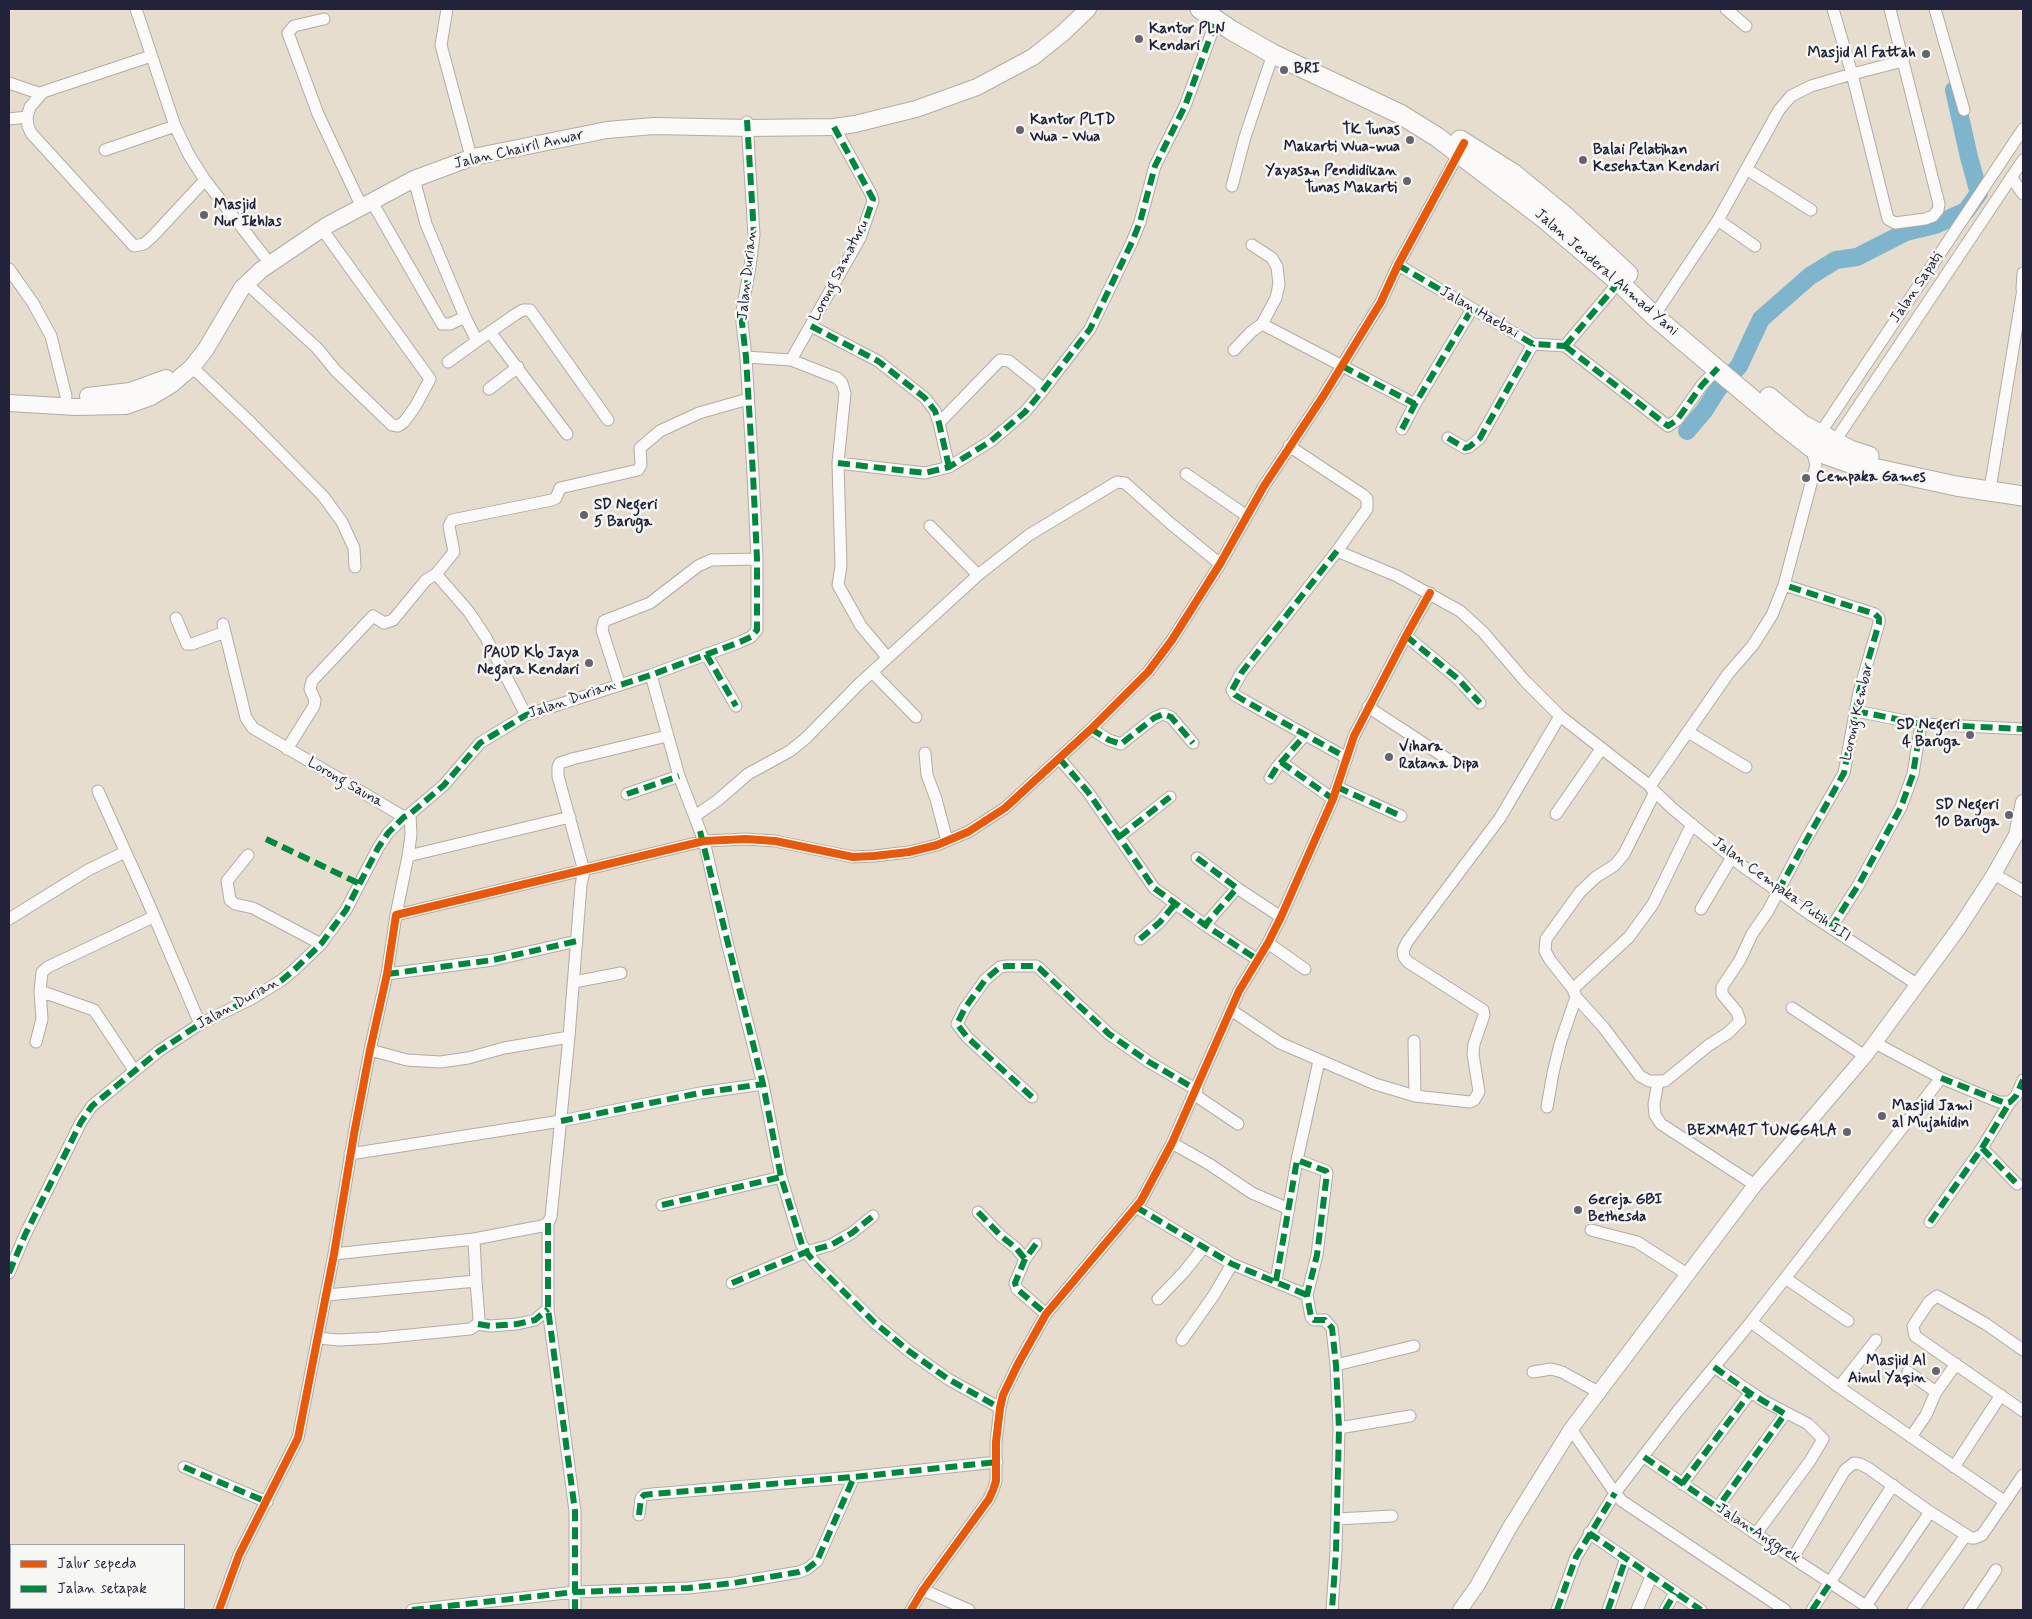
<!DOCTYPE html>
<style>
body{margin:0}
#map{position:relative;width:2032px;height:1619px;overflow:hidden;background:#e6ddce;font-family:Mynerve,sans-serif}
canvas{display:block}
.frame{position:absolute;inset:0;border:10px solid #22223b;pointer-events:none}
.legend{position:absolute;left:10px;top:1544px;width:175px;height:65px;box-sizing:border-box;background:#f6f6f2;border:1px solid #a1a1a9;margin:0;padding:6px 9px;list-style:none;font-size:15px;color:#22223b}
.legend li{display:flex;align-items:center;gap:10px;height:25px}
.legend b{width:25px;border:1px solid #a1a1a9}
</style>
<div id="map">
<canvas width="2032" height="1619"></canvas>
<div class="frame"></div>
<ul class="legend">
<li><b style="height:6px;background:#e8590c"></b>Jalur sepeda</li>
<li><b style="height:6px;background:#00873e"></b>Jalan setapak</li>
</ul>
</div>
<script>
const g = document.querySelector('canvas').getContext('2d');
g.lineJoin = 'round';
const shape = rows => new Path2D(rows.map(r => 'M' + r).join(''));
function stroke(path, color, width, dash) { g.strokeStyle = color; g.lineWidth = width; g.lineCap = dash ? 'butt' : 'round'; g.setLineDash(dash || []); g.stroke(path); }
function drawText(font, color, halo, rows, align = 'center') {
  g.font = font + ' Mynerve,sans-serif'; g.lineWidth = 5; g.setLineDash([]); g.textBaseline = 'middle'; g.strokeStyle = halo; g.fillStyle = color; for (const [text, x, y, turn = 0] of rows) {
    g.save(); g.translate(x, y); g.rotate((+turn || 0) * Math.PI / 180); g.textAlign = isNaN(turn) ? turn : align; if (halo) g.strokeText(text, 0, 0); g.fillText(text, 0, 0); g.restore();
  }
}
stroke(shape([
 [1687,431,1704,411,1718,389,1739,366,1761,319,1810,276,1836,260,1857,257,1906,232,1935,225,1966,211,1979,193,1969,157,1954,90]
]), '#7eb5cd', 18);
const minor = shape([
 [136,9,175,126,189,155,205,180],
 [447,9,441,45,470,153],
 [1726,9,1746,26],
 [1890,9,1903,61,1939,204,1938,210,1933,216,1925,219,1895,223,1888,219,1852,74,1903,61],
 [1935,9,1964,110],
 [324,19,294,26,288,33,318,114,359,201],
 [151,56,43,92,30,107,27,117,28,126,31,133,134,246,144,244,153,236,205,180,264,256],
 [9,83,41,94],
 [9,119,27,117],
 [105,150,175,126],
 [1748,170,1811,210],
 [2011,177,2023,194],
 [1232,186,1245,137,1273,54],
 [372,202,442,324,450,324,465,317,426,224,414,179],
 [1718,220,1755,246],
 [1252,245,1272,258,1277,267,1279,284,1276,298,1262,324,1415,404],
 [1398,265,1533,344,1565,346],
 [9,269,33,303,51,336,66,396],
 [246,283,317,348,336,371,392,425,398,426,404,422,415,407,430,379,322,229],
 [2022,289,2023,273],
 [1654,316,1718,220,1779,110,1791,96,1811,86,1852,74,1833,9],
 [465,317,477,341,516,314,523,310,530,310,608,420],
 [811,326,878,361,925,398,935,411,939,423,949,467],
 [490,332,567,434],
 [1565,346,1668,426,1677,420,1702,385,1718,368],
 [1565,346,1619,282],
 [1234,350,1251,332,1262,324],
 [746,357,791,360,837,378,842,383,845,393,838,463,841,566,838,585,861,626,887,657],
 [791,360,860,238,873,201,871,194,834,127],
 [448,362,477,341],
 [192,367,251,423,323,496,342,522,347,533,354,548,355,567],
 [489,389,518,367],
 [939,423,1000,360,1009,361,1044,389],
 [1402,429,1415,404,1472,309],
 [1448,438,1465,448,1469,447,1480,438,1533,344],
 [1289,446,1363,495,1367,499,1367,509,1337,551,1242,672,1232,690,1235,695,1245,701,1347,758],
 [1831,447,2023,160],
 [838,463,925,473,949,467,991,441,1025,412,1044,389,1090,329,1132,242,1140,222,1155,166,1185,106,1216,21],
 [1186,474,1247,516],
 [1991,483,2023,289],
 [930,526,978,575],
 [436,574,454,552,449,526,452,520,552,500,556,498,560,488,638,470,641,465,640,448,660,431,699,413,748,399],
 [176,618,187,644,192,644,225,632],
 [223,624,246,718,253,728,404,817],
 [1406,636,1457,678,1480,703],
 [706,654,736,706],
 [872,672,916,717],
 [651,675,679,776,704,841,727,942,763,1084,781,1177,801,1243,806,1252,816,1264,875,1323,910,1352,948,1379,1000,1408],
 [619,683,602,630,604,621,650,603,698,566,711,560,757,559],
 [1368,707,1449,760],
 [1856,711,1921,724,2023,729],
 [1560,716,1650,786,1728,674,1753,645,1772,615,1784,585,1816,465,1811,447,2023,129],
 [1091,729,1109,740,1121,744,1154,718,1163,714,1171,717,1193,743],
 [1688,732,1746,767],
 [287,749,314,706,315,700,310,689,312,681,373,616,384,623,393,620,426,580,436,574,469,612,485,636,526,715],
 [925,753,927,775,936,799,947,841],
 [1059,758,1088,792,1154,888,1205,925,1258,960],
 [1281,762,1333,799],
 [1270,778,1277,767,1305,735],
 [1337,787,1401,816],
 [1651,788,1673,809,1741,865,1811,915,1918,985],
 [98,791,145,895,200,1024],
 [627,794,679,776],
 [410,814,411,835,408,856,570,817],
 [1556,814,1601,749],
 [695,816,718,800,748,774,790,751,806,738,859,684,978,575,1029,535,1117,482,1125,483,1170,523,1220,564],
 [1119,837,1170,797],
 [248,855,227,881,230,900,235,904,253,908,321,944],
 [1197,858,1237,888,1281,917],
 [1994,874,2023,891],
 [1701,909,1732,857],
 [396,915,408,856],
 [9,919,88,870,125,852],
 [1205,925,1237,888],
 [1831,928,1859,884,1901,807,1913,774,1921,724],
 [1140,939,1160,922,1175,904],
 [1268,943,1305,969],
 [387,974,493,960,577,941],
 [574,982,621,973],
 [1573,989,1629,937,1653,904,1692,824],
 [40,991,42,972,48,967,153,917],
 [1576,997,1604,1028,1640,1076,1649,1081,1665,1081,1709,1045,1728,1033,1740,1021,1737,1012,1722,994,1722,987,1740,960,1752,934,1768,911,1801,848,1844,773,1859,692,1879,623,1879,618,1875,614,1784,585],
 [1792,1008,1865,1056],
 [1231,1010,1280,1043,1375,1084,1415,1096,1470,1102,1474,1100,1479,1092,1473,1054,1474,1044,1484,1015,1483,1010,1408,962,1404,957,1403,951,1407,942,1500,818,1560,716,1525,681,1483,632,1460,611,1397,576,1337,551],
 [1414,1041,1415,1096],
 [36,1042,42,1019,40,991,94,1010,134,1070],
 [1875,1043,1941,1078,1999,1102,2010,1102,2016,1096,2023,1080],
 [370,1050,407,1060,440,1062,468,1058,504,1048,569,1037],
 [1658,1082,1654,1104,1655,1115,1661,1124,1755,1185],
 [1195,1095,1238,1124],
 [1032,1097,967,1037,957,1024,965,1008,985,980,1000,967,1007,966,1036,966,1039,968,1109,1034,1149,1062,1197,1090],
 [1547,1107,1553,1073,1560,1044,1576,997,1573,989,1550,960,1545,951,1546,939,1580,892,1596,877,1615,865,1624,854,1655,792],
 [1172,1143,1209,1164,1252,1193,1289,1209],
 [1982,1148,2017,1184],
 [350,1154,561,1121,700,1093,763,1084],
 [1297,1160,1319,1061],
 [662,1205,781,1177],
 [1136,1207,1232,1264,1307,1295],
 [978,1212,1001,1236,1016,1248,1025,1259],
 [1930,1222,1982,1148,2010,1102],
 [548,1223,548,1309,575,1511,575,1610],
 [1591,1230,1637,1242,1687,1274],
 [474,1239,542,1226,548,1223,551,1217,569,1037,581,885,584,871,558,776,558,767,560,763,572,759,667,736],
 [1036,1244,1025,1259,1015,1283,1017,1289,1046,1314],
 [9,1273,25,1235,81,1122,92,1106,159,1051,200,1024,251,999,282,980,294,970,321,944,346,910,378,848,388,833,404,817,410,814,444,785,480,743,526,715,651,675,740,642,751,637,757,630,757,559,753,474,746,357,742,323,742,311,750,267,754,235,747,122],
 [1785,1278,1848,1321],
 [1276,1281,1297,1160,1326,1171,1327,1173,1317,1255,1307,1295,1311,1317,1314,1320,1325,1320,1332,1328,1336,1365,1339,1428,1336,1551,1332,1610],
 [732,1283,806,1252,831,1245,852,1233,873,1216],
 [327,1295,476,1281,474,1239,334,1254],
 [1158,1299,1184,1272,1203,1248],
 [1751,1322,1839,1387,2004,1501],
 [478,1324,490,1326,517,1324,535,1320,548,1309],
 [318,1338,339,1340,379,1338,470,1329,478,1324,479,1319,476,1281],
 [1182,1340,1214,1295,1232,1264],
 [2023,1350,1986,1324,1937,1296,1929,1302,1913,1326,1915,1336,2023,1411],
 [1336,1365,1414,1346],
 [1714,1367,1764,1401,1808,1424,1823,1439,1810,1461,1756,1534],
 [1533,1372,1551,1369,1562,1372,1600,1393],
 [1908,1372,1936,1392],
 [1839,1387,1876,1340],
 [1339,1428,1410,1416],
 [1571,1429,1615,1493,1622,1501,1785,1610],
 [1911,1437,1926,1415,1936,1392,1956,1364],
 [1644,1457,1756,1534,1872,1610],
 [184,1467,267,1502],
 [1954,1467,2001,1395],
 [1682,1484,1750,1393],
 [1718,1507,1785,1414],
 [639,1515,641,1498,644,1495,652,1494,854,1477,997,1462],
 [1337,1519,1392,1516],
 [1589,1533,1701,1610],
 [1793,1558,1845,1470,1854,1463,1860,1464,1868,1468,1930,1512,1971,1538,1975,1538,1982,1535,2023,1475],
 [923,1590,969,1610],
 [1866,1606,1930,1512],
 [219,1610,239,1555,298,1438,334,1254,354,1134,370,1050,387,974,396,915,704,841,746,839,775,841,853,857,874,856,909,852,937,845,968,832,1005,808,1091,729,1148,672,1172,640,1220,564,1264,486,1324,395,1381,302,1398,265,1461,149],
 [412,1610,575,1592,688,1588,734,1583,799,1572,807,1569,817,1561,854,1477],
 [911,1610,923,1590,989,1499,993,1490,996,1481,996,1442,1000,1408,1003,1395,1018,1364,1046,1314,1141,1201,1172,1143,1239,991,1268,943,1281,917,1333,799,1354,736,1406,636,1430,593],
 [1557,1610,1576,1557,1615,1493,1677,1412,1751,1322,1941,1078],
 [1608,1610,1626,1558],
 [1637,1610,1651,1577],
 [1665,1610,1675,1593],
 [1812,1610,1893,1485],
 [1913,1610,1966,1535],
 [1969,1610,1996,1570]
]);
const tertiary = shape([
 [1460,1610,1477,1586,1510,1527,1571,1429,1755,1185,1865,1056,1959,928,1994,874,2016,835,2023,802]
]);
const secondary = shape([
 [88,396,130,391,166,378],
 [9,403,76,407,126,406,151,397,171,385,192,367,206,349,242,288,261,270,326,226,414,179,433,172,473,157,607,130,654,126,749,128,834,127,855,124,916,109,977,87,1033,57,1063,33,1088,9]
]);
const trunk = shape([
 [1200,9,1231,30,1273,54,1400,114,1437,137,1546,220,1619,282,1654,316,1784,426,1811,447,1827,455,1850,463,1956,486,2023,496],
 [1460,140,1514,174,1565,216,1628,274],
 [1769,397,1803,425,1850,450,1869,456]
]);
stroke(minor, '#b1aca5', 13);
stroke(tertiary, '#b1aca5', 16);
stroke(secondary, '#b1aca5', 18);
stroke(trunk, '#b1aca5', 21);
stroke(minor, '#fbfaf8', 11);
stroke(tertiary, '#fbfaf8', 14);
stroke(secondary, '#fbfaf8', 16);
stroke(trunk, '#fbfaf8', 19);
stroke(shape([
 [834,127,873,199,860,238],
 [1398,265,1533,344,1565,346],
 [811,326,878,361,925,398,935,411,939,423,949,467],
 [1565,346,1668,426,1677,420,1702,385,1718,368],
 [1565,346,1619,282],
 [1342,366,1415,404],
 [1402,429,1415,404,1472,309],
 [1448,438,1465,448,1469,447,1480,438,1533,344],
 [838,463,925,473,949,467,991,441,1025,412,1044,389,1090,329,1132,242,1140,222,1155,166,1185,106,1216,21],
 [1337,551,1242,672,1232,690,1235,695,1245,701,1347,758],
 [1406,636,1457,678,1480,703],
 [706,654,736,706],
 [1856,711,1921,724,2023,729],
 [1091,729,1109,740,1121,744,1154,718,1163,714,1171,717,1193,743],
 [1059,758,1088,792,1154,888,1205,925,1258,960],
 [1281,762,1333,799],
 [1270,778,1277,767,1305,735],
 [1337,787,1401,816],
 [627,794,679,776],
 [700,831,763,1084,781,1177,803,1248,816,1264,875,1323,910,1352,948,1379,1000,1408],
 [1119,837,1170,797],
 [266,839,360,884],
 [1197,858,1237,888,1205,925],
 [1778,891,1844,773,1859,692,1879,623,1879,618,1875,614,1784,585],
 [1831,928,1859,884,1901,807,1913,774,1921,724],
 [1140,939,1160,922,1175,904],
 [387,974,493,960,577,941],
 [1941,1078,2005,1103,2010,1102,2016,1096,2023,1080],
 [1032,1097,967,1037,957,1024,965,1008,985,980,1000,967,1007,966,1036,966,1039,968,1109,1034,1149,1062,1197,1090],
 [561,1121,700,1093,763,1084],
 [1982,1148,2017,1184],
 [662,1205,781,1177],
 [1136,1207,1232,1264,1307,1295],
 [978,1212,1001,1236,1016,1248,1025,1259],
 [1930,1222,1982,1148,2010,1102],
 [548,1223,548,1309,575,1511,575,1610],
 [1036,1244,1025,1259,1015,1283,1017,1289,1046,1314],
 [9,1273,25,1235,81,1122,92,1106,159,1051,200,1024,251,999,282,980,294,970,321,944,346,910,378,848,388,833,404,817,410,814,444,785,480,743,526,715,651,675,740,642,751,637,757,630,757,559,753,474,746,357,742,323,742,311,750,267,754,235,747,120],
 [1276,1281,1297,1160,1326,1171,1327,1173,1317,1255,1307,1295,1311,1317,1314,1320,1325,1320,1332,1328,1336,1365,1339,1428,1336,1551,1332,1610],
 [732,1283,806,1252,831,1245,852,1233,873,1216],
 [478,1324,490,1326,517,1324,535,1320,548,1309],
 [1714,1367,1750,1393,1785,1414,1718,1507],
 [1644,1457,1756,1534],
 [184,1467,267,1502],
 [1682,1484,1750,1393],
 [639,1515,641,1498,644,1495,652,1494,854,1477,997,1462],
 [1589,1533,1701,1610],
 [412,1610,575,1592,688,1588,734,1583,799,1572,807,1569,817,1561,854,1477],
 [1557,1610,1576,1557,1615,1493],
 [1608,1610,1626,1558],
 [1665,1610,1675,1593],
 [1812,1610,1831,1582]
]), '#00873e', 6, [12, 6]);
stroke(shape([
 [219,1610,239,1555,298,1438,334,1254,354,1134,370,1050,387,974,396,915,704,841,746,839,775,841,853,857,874,856,909,852,937,845,968,832,1005,808,1091,729,1148,672,1172,640,1220,564,1264,486,1324,395,1381,302,1398,265,1464,143],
 [911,1610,923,1590,989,1499,993,1490,996,1481,996,1442,1000,1408,1003,1395,1018,1364,1046,1314,1141,1201,1172,1143,1239,991,1268,943,1281,917,1333,799,1354,736,1406,636,1430,593]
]), '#e8590c', 8);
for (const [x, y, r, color] of [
 [1139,39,5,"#67636e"],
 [1926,54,5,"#67636e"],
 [1284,70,5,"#67636e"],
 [1020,130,5,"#67636e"],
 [1410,140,5,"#67636e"],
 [1583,160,5,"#67636e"],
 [1407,181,5,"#67636e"],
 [204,215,5,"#67636e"],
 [1806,478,5,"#67636e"],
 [584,515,5,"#67636e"],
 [589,663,5,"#67636e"],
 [1970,735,5,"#67636e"],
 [1389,757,5,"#67636e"],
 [2009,815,5,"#67636e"],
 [1882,1116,5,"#67636e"],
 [1847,1132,5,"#67636e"],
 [1578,1210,5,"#67636e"],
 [1936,1371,5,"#67636e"]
]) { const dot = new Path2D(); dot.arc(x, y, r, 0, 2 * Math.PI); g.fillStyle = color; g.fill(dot); stroke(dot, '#f6f6f2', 2); }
drawText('bold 15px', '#22223b', '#f6f6f2', [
 ["Kantor PLN",1149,30],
 ["Kendari",1149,47],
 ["Masjid Al Fattah",1916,54,"right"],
 ["BRI",1294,70],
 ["Kantor PLTD",1030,121],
 ["Wua - Wua",1030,138],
 ["TK Tunas",1400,131,"right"],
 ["Makarti Wua-wua",1400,148,"right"],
 ["Balai Pelatihan",1593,151],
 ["Kesehatan Kendari",1593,168],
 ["Yayasan Pendidikan",1397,172,"right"],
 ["Tunas Makarti",1397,189,"right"],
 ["Masjid",214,206],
 ["Nur Ikhlas",214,223],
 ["Cempaka Games",1816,478],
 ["SD Negeri",594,506],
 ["5 Baruga",594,523],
 ["PAUD Kb Jaya",579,654,"right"],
 ["Negara Kendari",579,671,"right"],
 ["SD Negeri",1960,726,"right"],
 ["4 Baruga",1960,743,"right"],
 ["Vihara",1399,748],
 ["Ratana Dipa",1399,765],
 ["SD Negeri",1999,806,"right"],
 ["10 Baruga",1999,823,"right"],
 ["Masjid Jami",1892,1107],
 ["al Mujahidin",1892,1124],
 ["BEXMART TUNGGALA",1837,1132,"right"],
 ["Gereja GBI",1588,1201],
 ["Bethesda",1588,1218],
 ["Masjid Al",1926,1362,"right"],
 ["Ainul Yaqin",1926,1379,"right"]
], 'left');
drawText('15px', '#22223b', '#f6f6f2', [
 ["Jalan Chairil Anwar",519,150,-13],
 ["Lorong Samaturu",840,271,-63],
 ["Jalan Jenderal Ahmad Yani",1606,273,41],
 ["Jalan Durian",748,275,-84],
 ["Jalan Sapati",1917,288,-56],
 ["Jalan Haebai",1479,313,30],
 ["Jalan Durian",572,700,-19],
 ["Lorong Kembar",1858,712,-77],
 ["Lorong Sauna",345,783,30],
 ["Jalan Cempaka Putih III",1781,890,36],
 ["Jalan Durian",238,1004,-29],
 ["Jalan Anggrek",1758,1534,33]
]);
</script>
